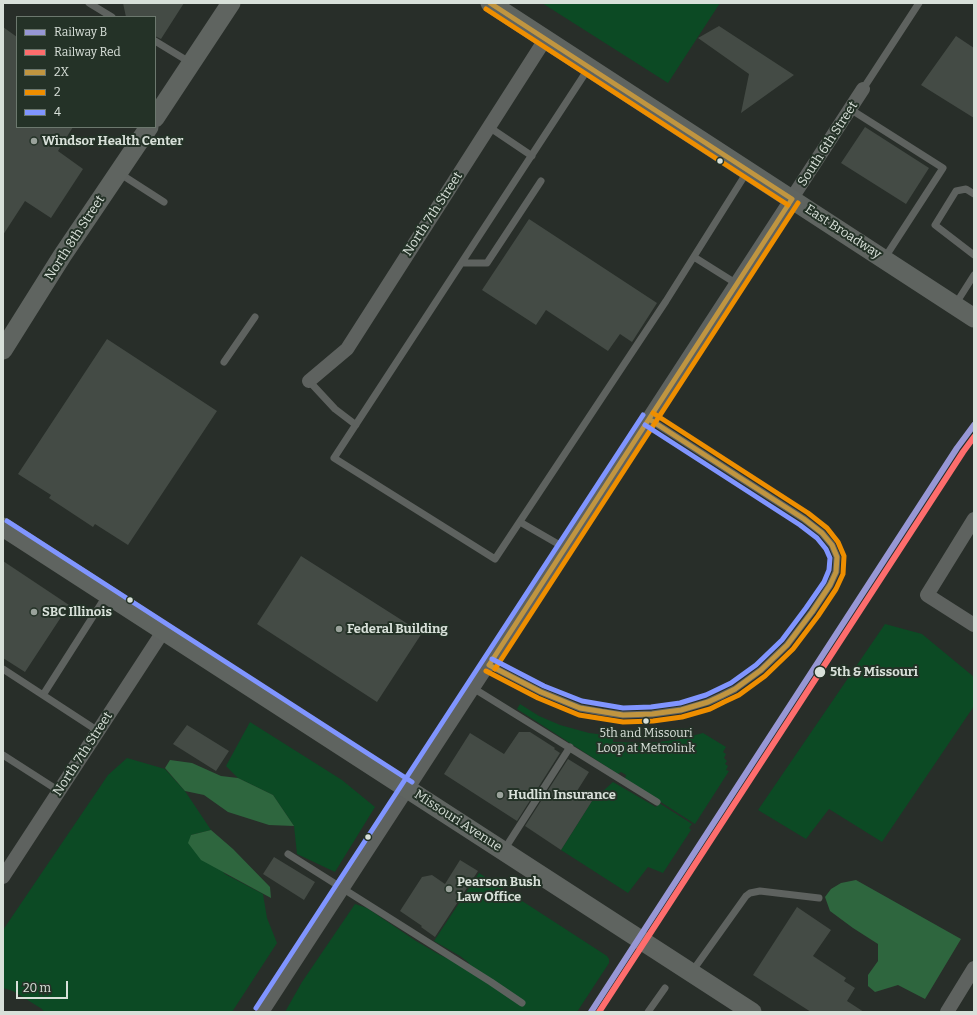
<!DOCTYPE html>
<style>
body{margin:0}
#map{position:relative;width:977px;height:1015px;overflow:hidden;background:#282e29;font-family:Bitter,serif}
canvas{display:block}
.frame{position:absolute;inset:0;border:4px solid #d8e0d9;pointer-events:none}
.legend{position:absolute;left:16px;top:16px;width:140px;height:112px;box-sizing:border-box;background:#243227;border:1px solid #6c786e;margin:0;padding:5px 7px;list-style:none;font-size:12px;color:#d8e0d9}
.legend li{display:flex;align-items:center;gap:8px;height:20px}
.legend b{width:20px;border:1px solid #6c786e}
.scale{position:absolute;left:16px;top:981px;width:52px;height:18px;box-sizing:border-box;border:2px solid #d8e0d9;border-top:0;padding-left:5px;font-size:12px;line-height:14px;white-space:nowrap;color:#d8e0d9;-webkit-text-stroke:3px #243227;paint-order:stroke}
</style>
<div id="map">
<canvas width="977" height="1015"></canvas>
<div class="frame"></div>
<ul class="legend">
<li><b style="height:5px;background:#9797d5"></b>Railway B</li>
<li><b style="height:5px;background:#fe6d6d"></b>Railway Red</li>
<li><b style="height:5px;background:#c09540"></b>2X</li>
<li><b style="height:5px;background:#ee8e00"></b>2</li>
<li><b style="height:5px;background:#8095ff"></b>4</li>
</ul>
<div class="scale">20 m</div>
</div>
<script>
const g = document.querySelector('canvas').getContext('2d');
g.lineJoin = 'round';
function paint(path, color) { g.fillStyle = color; g.fill(path, 'evenodd'); }
const shape = rows => new Path2D(rows.map(r => 'M' + r).join(''));
function stroke(path, color, width, dash) { g.strokeStyle = color; g.lineWidth = width; g.lineCap = dash ? 'butt' : 'round'; g.setLineDash(dash || []); g.stroke(path); }
function drawText(font, color, halo, rows, align = 'center') {
  g.font = font + ' Bitter,serif'; g.lineWidth = 4; g.setLineDash([]); g.textBaseline = 'middle'; g.strokeStyle = halo; g.fillStyle = color; for (const [text, x, y, turn = 0] of rows) {
    g.save(); g.translate(x, y); g.rotate((+turn || 0) * Math.PI / 180); g.textAlign = isNaN(turn) ? turn : align; if (halo) g.strokeText(text, 0, 0); g.fillText(text, 0, 0); g.restore();
  }
}
paint(shape([
 [542,3,720,3,668,83],
 [885,624,922,634,974,677,974,706,882,842,829,809,806,839,758,810],
 [520,704,539,716,560,725,589,733,613,736,613,742,647,743,659,742,681,739,703,733,726,747,723,752,726,754,724,758,727,761,725,764,728,766,726,770,729,771,695,824,625,779,626,775,621,772,618,774,517,709],
 [250,722,342,780,375,807,335,872,297,854,294,826,273,795,238,778,226,766],
 [127,758,165,769,185,791,211,830,191,835,225,874,263,894,267,918,277,943,232,1012,44,1012,42,1009,13,991,3,988,3,930,108,775],
 [613,782,656,807,659,803,692,824,689,828,691,830,663,873,648,867,628,893,561,850,592,801],
 [479,873,607,956,609,959,609,963,577,1012,285,1012,302,982,355,904,367,908,416,941,440,955,467,967,469,963,460,956,434,941]
]), '#0c4a24');
paint(shape([
 [170,760,192,763,221,776,238,778,273,795,294,826,269,825,228,812,204,795,185,791,165,768],
 [211,830,233,849,270,887,271,898,201,860,188,843,191,835],
 [856,880,961,939,925,999,898,985,875,992,868,986,868,975,878,961,878,944,853,928,830,911,825,897,831,889,841,883]
]), '#2e663e');
paint(shape([
 [123,3,184,3,161,39,155,36,155,17,126,17],
 [719,26,794,75,741,113,749,74,698,38],
 [3,27,17,37,17,127,73,127,58,151,83,169,51,218,25,201,3,235],
 [956,36,974,48,974,118,921,85],
 [865,127,929,168,906,204,841,163],
 [529,219,657,303,632,342,620,334,608,351,546,310,536,325,482,290],
 [107,339,217,411,128,545,95,524,93,527,49,498,51,495,18,474],
 [301,556,422,633,377,702,257,624],
 [3,561,69,605,25,672,3,658],
 [187,725,229,751,216,771,173,744],
 [519,732,530,732,555,748,554,749,560,753,517,821,444,774,470,733,504,754],
 [568,759,589,772,577,791,592,801,561,850,525,826],
 [274,857,315,882,304,900,263,874],
 [460,860,478,871,435,937,421,927,422,926,400,911,422,877,432,875,445,884],
 [797,907,831,930,813,956,846,978,844,981,855,988,847,1001,864,1012,811,1012,753,975]
]), '#444b45');
stroke(shape([
 [89,3,112,17],
 [155,41,191,63],
 [588,69,334,458,495,559,666,301,747,172],
 [863,89,919,3],
 [850,109,943,168,884,259],
 [489,127,532,156],
 [119,173,164,202],
 [974,194,966,189,956,191,935,225,974,255],
 [694,257,737,284],
 [462,263,487,263,541,181],
 [955,305,974,275],
 [224,362,255,317],
 [309,381,335,409,356,425],
 [520,522,565,548],
 [489,665,541,692,580,708,602,712,623,715,652,714,681,710,708,702,721,696,735,689,761,670,787,645,812,612,830,585,836,572,837,557,832,545,822,533,804,519,649,419],
 [3,669,98,731],
 [473,688,657,802],
 [43,695,106,596],
 [3,755,59,791],
 [504,850,570,747],
 [288,854,491,982,522,1003],
 [691,973,746,896,750,893,760,891,819,898],
 [648,1012,665,988]
]), '#5e625f', 7);
stroke(shape([
 [309,381,347,349,546,38],
 [974,519,927,595,974,625],
 [3,877,164,630],
 [262,1012,863,89],
 [947,1012,974,968]
]), '#5e625f', 14);
stroke(shape([
 [490,3,974,318],
 [155,118,231,3],
 [3,350,62,256,149,127],
 [3,527,752,1012]
]), '#5f6460', 19);
stroke(shape([
 [490,3,792,199],
 [489,665,541,692,580,708,623,715,652,714,681,710,708,702,721,696,735,689,761,670,787,645,812,612,830,585,836,572,837,557,832,545,822,533,804,519,649,419],
 [489,665,792,199]
]), '#c09540', 5);
stroke(shape([
 [486,9,788,205],
 [495,669,798,203],
 [486,671,538,698,579,715,623,722,653,721,682,717,710,709,724,702,739,695,765,676,793,649,818,616,836,589,843,574,844,556,838,542,827,528,808,513,653,413]
]), '#ee8e00', 5);
stroke(shape([
 [7,521,412,782],
 [492,659,544,686,582,701,623,708,651,707,680,703,706,695,731,683,756,665,782,640,806,608,824,582,829,570,830,558,826,549,817,538,800,525,645,425],
 [256,1008,643,415]
]), '#8095ff', 5);
stroke(shape([
 [591,1012,957,448,974,425]
]), '#9797d5', 6);
stroke(shape([
 [599,1012,963,452,974,437]
]), '#fe6d6d', 6);
for (const [x, y, r, color] of [
 [34,141,4,"#9aa29b"],
 [720,161,3.5,"#d8e0d9"],
 [130,600,3.5,"#d8e0d9"],
 [34,612,4,"#9aa29b"],
 [339,629,4,"#9aa29b"],
 [820,672,6,"#d8e0d9"],
 [646,721,3.5,"#d8e0d9"],
 [500,795,4,"#9aa29b"],
 [368,837,3.5,"#d8e0d9"],
 [449,889,4,"#9aa29b"]
]) { const dot = new Path2D(); dot.arc(x, y, r, 0, 2 * Math.PI); g.fillStyle = color; g.fill(dot); stroke(dot, '#243227', 1.5); }
drawText('12px', '#d8e0d9', '#243227', [
 ["5th and Missouri",646,734],
 ["Loop at Metrolink",646,749]
]);
drawText('bold 13px', '#d8e0d9', '#243227', [
 ["Windsor Health Center",42,141],
 ["SBC Illinois",42,612],
 ["Federal Building",347,629],
 ["Hudlin Insurance",508,795],
 ["Pearson Bush",457,882],
 ["Law Office",457,897]
], 'left');
drawText('13px', '#d8e0d9', '#243227', [
 ["South 6th Street",828,144,-57],
 ["North 7th Street",433,214,-57],
 ["East Broadway",843,232,33],
 ["North 8th Street",75,238,-57],
 ["North 7th Street",83,754,-57],
 ["Missouri Avenue",458,821,33]
]);
drawText('bold 13px', '#d8e0d9', '#243227', [
 ["5th & Missouri",830,672]
], 'left');
</script>
